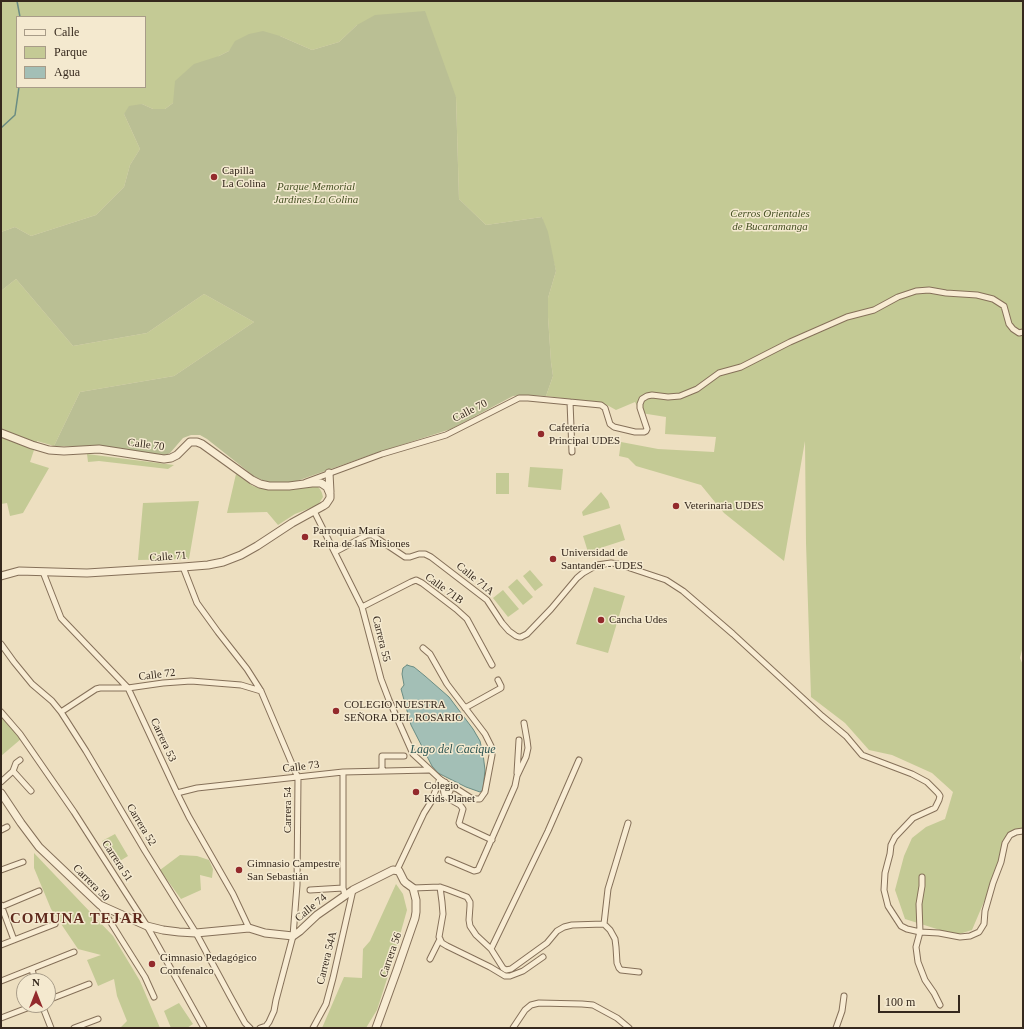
<!DOCTYPE html>
<meta charset="utf-8">
<style>
body{margin:0}
#map{position:relative;width:1024px;height:1029px;overflow:hidden;background:#eddfc0;font-family:Georgia,serif}
canvas{display:block}
.frame{position:absolute;inset:0;border:2px solid #35281d;pointer-events:none}
.legend{position:absolute;left:16px;top:16px;width:130px;height:72px;box-sizing:border-box;background:#f4e9cf;border:1px solid #a89c88;margin:0;padding:5px 7px;list-style:none;font-size:12px;color:#35281d}
.legend li{display:flex;align-items:center;gap:8px;height:20px}
.legend b{width:20px;border:1px solid #a89c88}
.north{position:absolute;left:16px;top:973px;width:40px;height:40px;box-sizing:border-box;background:#f4e9cf;border:1px solid #a89c88;border-radius:50%;rotate:0deg;font-size:11px;font-weight:700;line-height:16px;text-align:center;color:#35281d}
.north::after{content:'';display:block;margin:auto;width:14px;height:18px;background:#932a2c;clip-path:polygon(50% 0,100% 100%,50% 72%,0 100%)}
.scale{position:absolute;left:878px;top:995px;width:82px;height:18px;box-sizing:border-box;border:2px solid #35281d;border-top:0;padding-left:5px;font-size:12px;line-height:14px;white-space:nowrap;color:#35281d;-webkit-text-stroke:3px #f4e9cf;paint-order:stroke}
</style>
<div id="map">
<canvas width="1024" height="1029"></canvas>
<div class="frame"></div>
<ul class="legend">
<li><b style="height:5px;background:#f8ecd3"></b>Calle</li>
<li><b style="height:11px;background:#c4ca95"></b>Parque</li>
<li><b style="height:11px;background:#a3bfb6"></b>Agua</li>
</ul>
<div class="north">N</div>
<div class="scale">100 m</div>
</div>
<script>
const g = document.querySelector('canvas').getContext('2d');
g.lineJoin = 'round';
function paint(path, color) { g.fillStyle = color; g.fill(path, 'evenodd'); }
const shape = rows => new Path2D(rows.map(r => 'M' + r).join(''));
function stroke(path, color, width, dash) { g.strokeStyle = color; g.lineWidth = width; g.lineCap = dash ? 'butt' : 'round'; g.setLineDash(dash || []); g.stroke(path); }
function drawText(font, color, halo, rows, align = 'center') {
  g.font = font + ' Georgia,serif'; g.lineWidth = 3; g.setLineDash([]); g.textBaseline = 'middle'; g.strokeStyle = halo; g.fillStyle = color; for (const [text, x, y, turn = 0] of rows) {
    g.save(); g.translate(x, y); g.rotate((+turn || 0) * Math.PI / 180); g.textAlign = isNaN(turn) ? turn : align; if (halo) g.strokeText(text, 0, 0); g.fillText(text, 0, 0); g.restore();
  }
}
paint(shape([
 [1,1,1023,1,1023,646,1020,658,1023,665,1023,831,1015,830,1002,844,997,871,972,930,956,935,905,919,895,890,904,856,912,838,926,827,945,819,953,792,932,773,892,755,869,750,845,723,811,697,806,543,805,441,784,561,724,513,701,485,636,466,628,458,619,456,621,442,658,449,714,452,716,437,665,434,666,417,641,413,635,402,616,410,607,405,593,402,546,396,553,376,551,362,548,317,548,298,556,271,542,217,486,225,459,199,456,97,357,25,339,42,312,50,280,36,229,51,219,56,173,103,165,109,153,109,142,104,124,114,140,149,130,165,124,187,96,215,31,236,15,227,1,232],
 [17,17,145,17,145,87,17,87],
 [16,279,73,346,147,333,204,294,254,322,174,376,80,392,54,446,37,441,30,462,49,468,23,513,10,516,7,503,1,504,1,291],
 [87,454,150,462,174,465,168,469,99,461,88,462],
 [530,467,563,469,561,490,528,487],
 [496,473,509,473,509,494,496,494],
 [236,474,253,486,264,489,293,490,311,486,317,486,320,489,322,493,323,497,318,505,295,514,278,525,267,512,227,513],
 [601,492,608,501,610,508,583,516,582,512],
 [199,501,189,559,138,560,143,503],
 [620,524,625,540,588,552,583,536],
 [530,570,543,585,535,591,523,576],
 [517,579,533,597,523,605,508,587],
 [594,587,625,596,608,653,576,644],
 [503,590,519,609,508,617,493,598],
 [1,716,21,739,1,756],
 [115,834,128,856,115,864,102,841],
 [34,853,113,936,140,981,160,1028,120,1028,127,1021,117,996,114,979,98,986,87,960,101,955,78,949,51,909,34,868],
 [180,855,197,856,209,860,213,869,212,878,200,875,201,890,181,899,160,870],
 [396,884,403,894,407,910,393,960,377,1010,366,1028,322,1028,344,977,362,978,363,949,370,941],
 [179,1003,193,1024,187,1028,171,1028,164,1011]
]), '#c4ca95');
paint(shape([
 [425,11,456,97,459,199,486,225,542,217,548,232,556,271,548,298,548,317,551,362,553,376,546,396,525,395,513,396,451,429,373,454,294,482,274,483,262,480,255,477,207,439,200,435,191,435,183,438,170,453,165,455,154,455,104,447,54,446,80,392,174,376,254,322,204,294,147,333,73,346,16,279,1,291,1,232,15,227,31,236,96,215,124,187,130,165,140,149,124,114,129,106,142,104,153,109,165,109,173,103,175,81,194,64,219,56,229,51,235,41,249,34,263,31,280,36,312,50,339,42,357,25,375,15]
]), '#babf94');
const water = shape([
 [407,665,410,666,414,667,425,676,449,697,473,729,480,741,483,754,485,770,483,790,480,792,466,787,438,773,432,766,411,725,401,689,404,685,402,674,403,668,407,665]
]);
paint(water, '#a3bfb6');
stroke(water, '#6a8c83', 1);
stroke(shape([
 [17,1,20,17],
 [1,128,15,115,19,87]
]), '#6a8c83', 1.5);
const minor = shape([
 [570,402,572,452],
 [306,482,382,454,446,435,519,398,528,398,601,405,605,408,610,424,614,427,635,432,644,432,646,431,647,429,640,408,640,404,642,399,647,396,652,395,668,397,680,396,697,389,719,373,741,367,790,342,847,317,874,310,898,297,916,291,929,290,946,293,977,295,993,299,1004,306,1009,324,1013,329,1019,333,1023,332],
 [314,511,362,607,381,679,389,700,413,754,440,779,450,786,457,789,471,798,475,799,480,799,485,792,492,755,491,746,485,734,447,684,430,654,423,648],
 [335,552,367,535,372,535,405,557,410,557,419,554,425,554,431,557,487,600,502,623,509,631,516,636,519,637,521,637,527,634,551,609,577,578,583,573,597,565,611,563,618,564,666,580,683,591,733,634,822,716,846,736,862,755,912,774,927,782,938,793,940,796,939,800,935,808,913,818,895,837,891,845,890,854,885,873,884,890,888,906,901,926,907,929,920,932,939,933,960,937,970,936,979,932,984,924,985,911,993,883,1001,862,1005,843,1010,835,1016,832,1023,831],
 [183,567,197,603,218,632,247,669,261,691,298,778,297,885,293,936,276,1000,274,1011,269,1022,266,1026,260,1028],
 [43,572,61,618,128,688,177,793,189,817,233,894,249,928],
 [362,607,411,582,416,580,422,583,456,609,467,619,492,665],
 [1,644,14,662,32,684,52,701,61,712,86,751,145,851,196,933,230,996,245,1023,250,1028],
 [465,708,501,688,501,686,498,680],
 [1,712,20,734,74,812,147,926,204,1028],
 [61,712,96,689,100,688,128,688,163,683,191,681,241,685,261,691],
 [13,771,31,791],
 [382,771,382,756,404,756],
 [343,772,343,888,345,895],
 [517,773,519,740],
 [1,782,13,771,16,763,20,760],
 [445,782,443,787,444,794,451,800,460,805,463,809,459,823,460,825,492,840],
 [177,793,197,788,343,772,429,770],
 [447,796,450,791,450,786],
 [628,823,608,889,604,924,610,930,615,939,616,947,617,963,619,968,621,970,639,972],
 [1,830,7,827],
 [448,860,474,871,478,870,515,786,517,776,526,757,528,748,527,740,524,723],
 [1,870,23,862],
 [397,870,424,813,431,802,440,779],
 [922,877,922,886,919,904,920,932,916,947,918,962,925,980,934,993,940,1005],
 [440,887,442,902,443,914,439,937,442,943,447,946,490,967,505,976,510,976,523,971,543,957],
 [413,888,440,887,446,889,467,897,470,902,470,906,469,920,470,926,476,935,491,949,503,968,506,970,511,969,547,943,557,931,564,927,572,925,604,924],
 [310,890,343,888],
 [1,905,14,940],
 [100,905,121,939,145,977,154,997],
 [1,907,39,891],
 [1,945,55,924],
 [491,949,548,831,579,760],
 [430,959,440,939],
 [32,969,35,981],
 [1,981,74,952],
 [48,1000,89,984],
 [42,1005,51,1028],
 [1,1018,35,1005],
 [74,1028,98,1019],
 [313,1028,326,1004,333,978,353,890],
 [513,1028,525,1010,531,1005,539,1003,582,1004,593,1005,617,1018,629,1028],
 [836,1028,842,1011,844,996]
]);
const tertiary = shape([
 [1,433,32,445,49,450,64,451,99,449,164,459,171,458,177,455,190,442,197,442,202,444,252,480,260,484,269,486,289,486,312,483,321,483,327,487,330,494,330,498,326,504,323,506,292,523,257,546,241,555,223,562,208,565,183,567,87,573,19,571,1,576],
 [329,473,330,492],
 [1,793,21,823,39,847,100,905,147,926,163,930,179,932,196,933,249,928,265,933,293,936,300,931,317,915,353,890,393,870,399,871,404,881,406,883,413,888,416,900,416,912,415,918,397,970,376,1028]
]);
stroke(minor, '#857059', 7);
stroke(tertiary, '#857059', 9);
stroke(minor, '#f8ecd3', 5);
stroke(tertiary, '#f8ecd3', 7);
for (const [x, y, r, color] of [
 [214,177,4,"#932a2c"],
 [541,434,4,"#932a2c"],
 [676,506,4,"#932a2c"],
 [305,537,4,"#932a2c"],
 [553,559,4,"#932a2c"],
 [601,620,4,"#932a2c"],
 [336,711,4,"#932a2c"],
 [416,792,4,"#932a2c"],
 [239,870,4,"#932a2c"],
 [152,964,4,"#932a2c"]
]) { const dot = new Path2D(); dot.arc(x, y, r, 0, 2 * Math.PI); g.fillStyle = color; g.fill(dot); stroke(dot, '#f4e9cf', 1.5); }
drawText('11px', '#35281d', '#f4e9cf', [
 ["Capilla",222,171],
 ["La Colina",222,184],
 ["Cafetería",549,428],
 ["Principal UDES",549,441],
 ["Veterinaria UDES",684,506],
 ["Parroquia María",313,531],
 ["Reina de las Misiones",313,544],
 ["Universidad de",561,553],
 ["Santander - UDES",561,566],
 ["Cancha Udes",609,620],
 ["COLEGIO NUESTRA",344,705],
 ["SEÑORA DEL ROSARIO",344,718],
 ["Colegio",424,786],
 ["Kids Planet",424,799],
 ["Gimnasio Campestre",247,864],
 ["San Sebastián",247,877],
 ["Gimnasio Pedagógico",160,958],
 ["Comfenalco",160,971]
], 'left');
drawText('italic 11px', '#465124', '#f4e9cf', [
 ["Parque Memorial",316,187],
 ["Jardines La Colina",316,200],
 ["Cerros Orientales",770,214],
 ["de Bucaramanga",770,227]
]);
drawText('11px', '#35281d', '#f4e9cf', [
 ["Calle 70",470,411,-27],
 ["Calle 70",146,445,7],
 ["Calle 71",168,557,-4],
 ["Calle 71A",475,579,39],
 ["Calle 71B",444,589,36],
 ["Carrera 55",381,639,76],
 ["Calle 72",157,675,-7],
 ["Carrera 53",163,740,65],
 ["Calle 73",301,767,-7],
 ["Carrera 54",288,810,-90],
 ["Carrera 52",141,825,59],
 ["Carrera 51",117,861,57],
 ["Carrera 50",91,883,45],
 ["Calle 74",311,908,-39],
 ["Carrera 56",391,955,-71],
 ["Carrera 54A",327,958,-76]
]);
drawText('italic 12px', '#2c5451', '#f4e9cf', [
 ["Lago del Cacique",453,750]
]);
g.letterSpacing = '1px';
drawText('bold 15px', '#602a1d', '#f4e9cf', [
 ["COMUNA TEJAR",77,919]
]);
g.letterSpacing = '0px';
</script>
